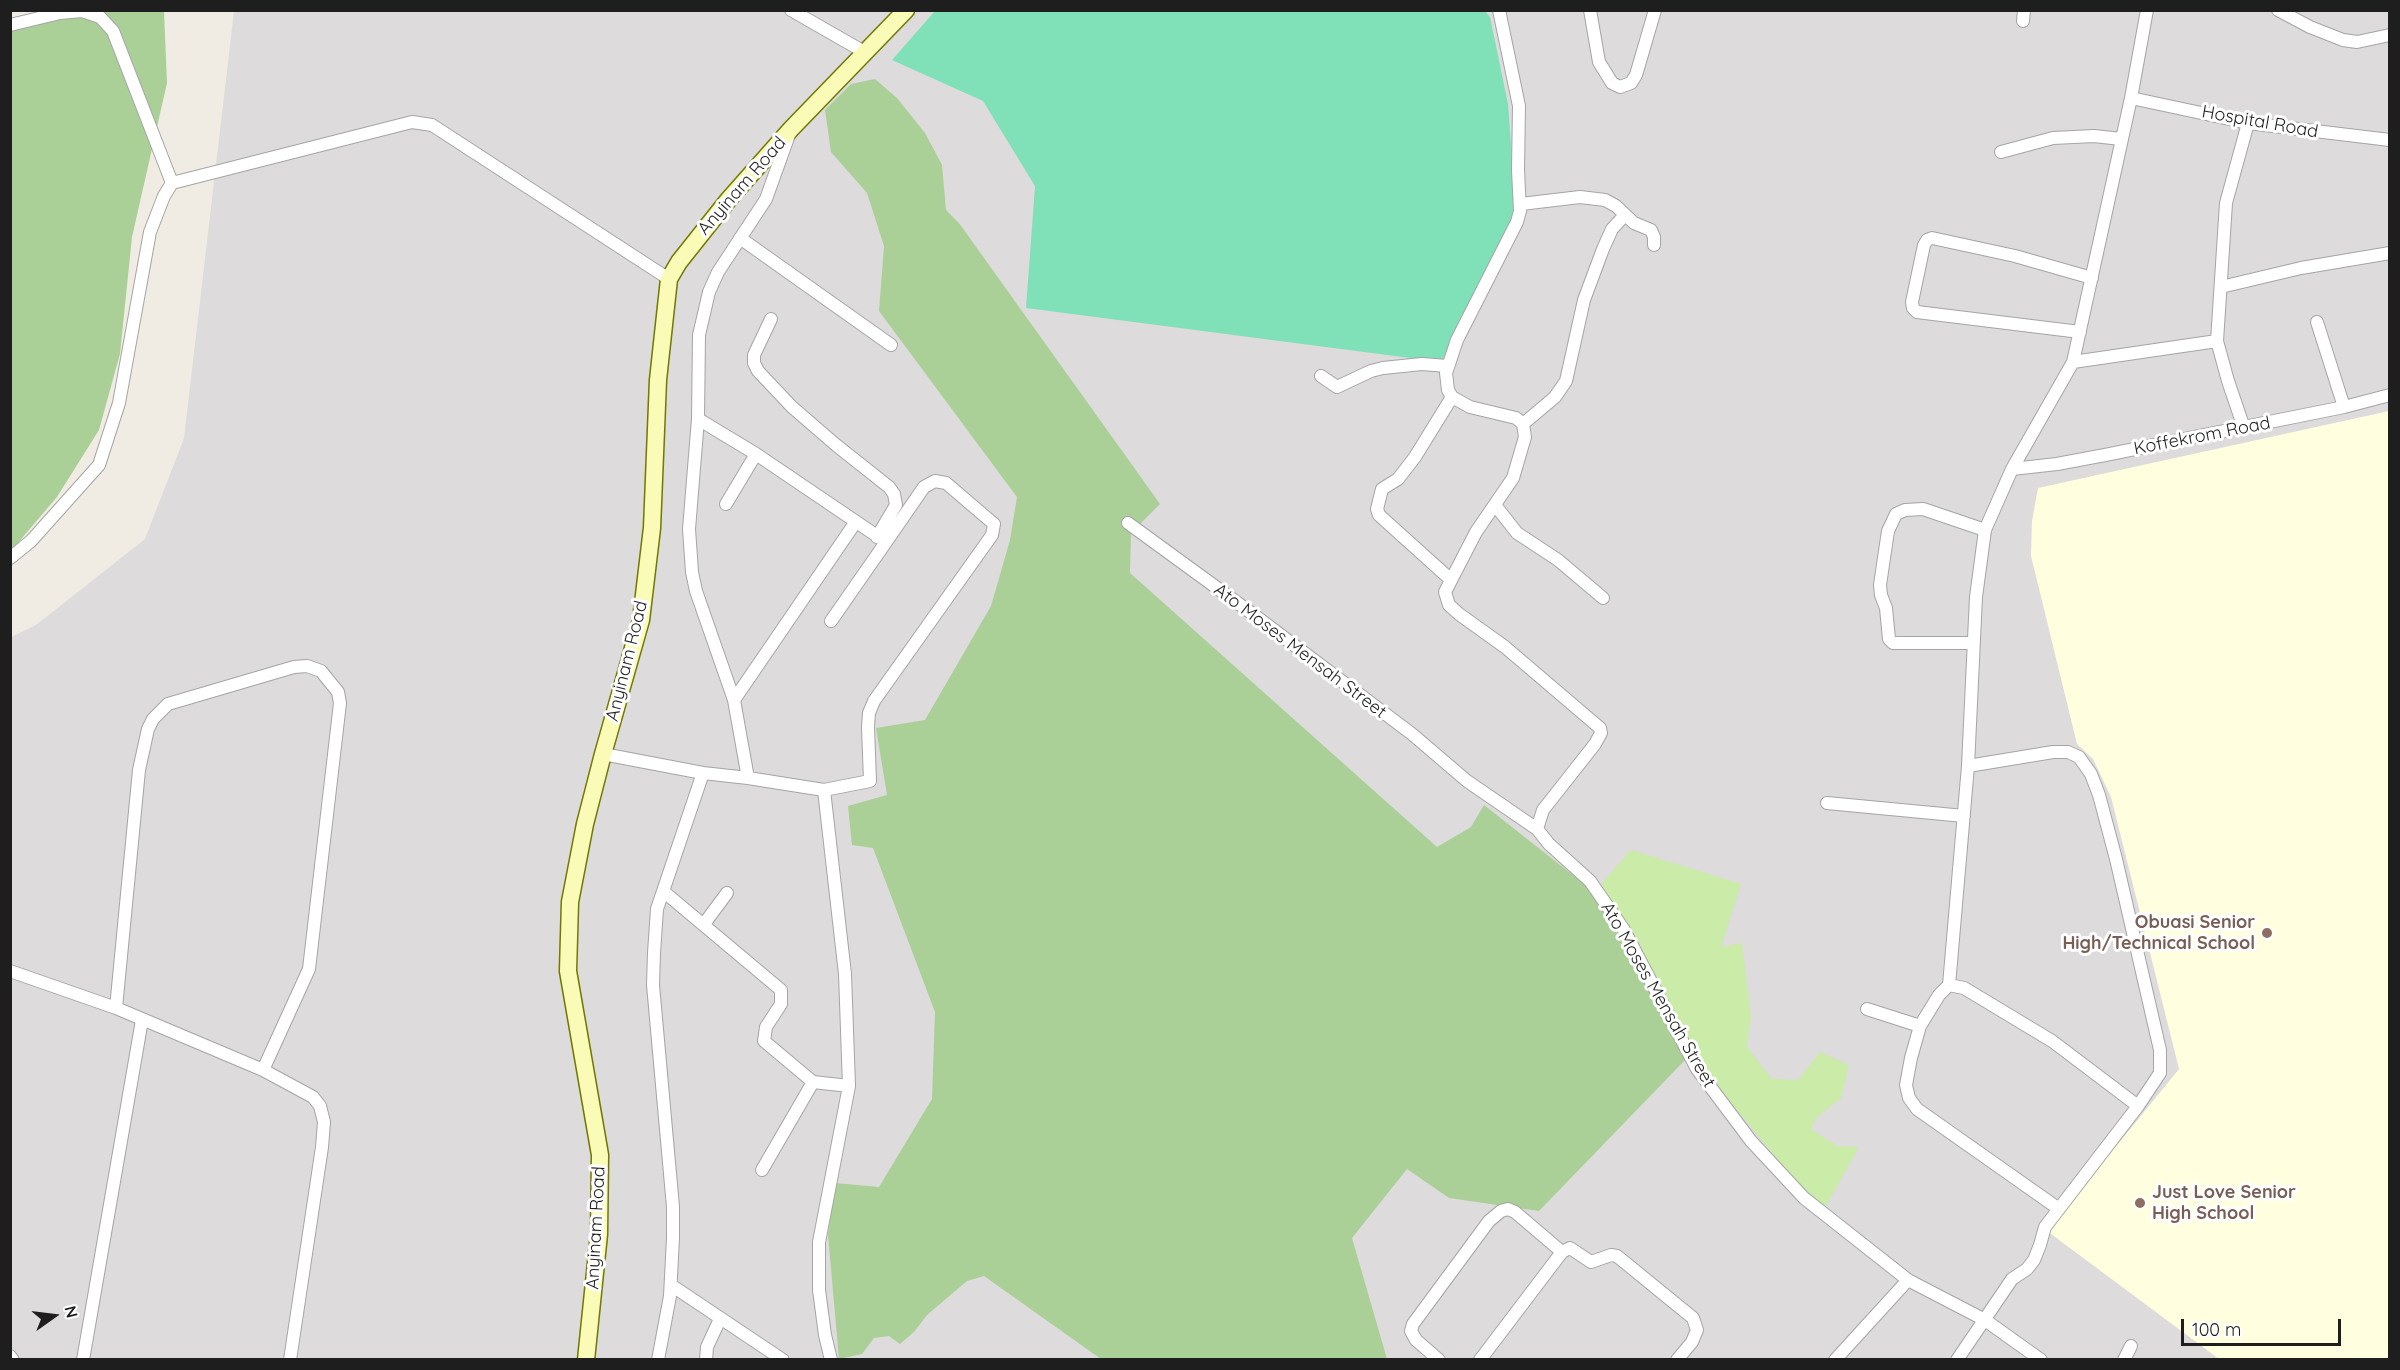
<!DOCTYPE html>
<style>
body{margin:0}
#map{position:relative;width:2400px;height:1370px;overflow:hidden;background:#f0ece4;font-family:Quicksand,sans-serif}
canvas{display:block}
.frame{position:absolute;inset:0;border:12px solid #1e1e1e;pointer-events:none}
.north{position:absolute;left:24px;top:1286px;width:60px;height:60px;-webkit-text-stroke:4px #fff;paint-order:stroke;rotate:76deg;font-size:16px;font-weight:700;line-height:24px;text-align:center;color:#1e1e1e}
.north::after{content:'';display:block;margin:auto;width:21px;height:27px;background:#1e1e1e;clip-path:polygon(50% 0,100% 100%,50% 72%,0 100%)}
.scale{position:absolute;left:2181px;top:1319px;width:160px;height:27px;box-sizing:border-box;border:3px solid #1e1e1e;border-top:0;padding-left:8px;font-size:18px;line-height:21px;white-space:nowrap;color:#1e1e1e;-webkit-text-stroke:4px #fff;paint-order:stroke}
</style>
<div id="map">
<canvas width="2400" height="1370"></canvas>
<div class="frame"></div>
<div class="north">N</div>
<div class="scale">100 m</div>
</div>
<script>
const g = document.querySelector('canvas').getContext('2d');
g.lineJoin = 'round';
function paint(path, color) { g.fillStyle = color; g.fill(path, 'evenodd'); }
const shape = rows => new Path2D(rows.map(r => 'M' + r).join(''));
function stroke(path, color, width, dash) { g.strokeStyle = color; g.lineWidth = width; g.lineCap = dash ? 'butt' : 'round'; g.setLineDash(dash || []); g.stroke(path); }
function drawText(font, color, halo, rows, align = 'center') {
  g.font = font + ' Quicksand,sans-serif'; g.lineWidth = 6; g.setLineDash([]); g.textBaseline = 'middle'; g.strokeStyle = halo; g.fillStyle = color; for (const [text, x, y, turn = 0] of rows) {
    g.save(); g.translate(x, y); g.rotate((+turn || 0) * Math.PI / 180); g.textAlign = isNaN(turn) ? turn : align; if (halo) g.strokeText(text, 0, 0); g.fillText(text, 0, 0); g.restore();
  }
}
paint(shape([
 [234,11,2389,11,2389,1359,11,1360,11,637,36,625,145,539,184,438]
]), '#dddbdb');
paint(shape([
 [2389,411,2389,1359,2219,1359,2047,1231,2179,1069,2111,797,2093,759,2077,744,2031,556,2032,521,2038,488]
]), '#fffede');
paint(shape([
 [1631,850,1741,884,1721,947,1742,943,1751,1017,1747,1047,1772,1079,1798,1080,1820,1052,1849,1065,1841,1098,1816,1118,1811,1129,1837,1146,1859,1147,1822,1213,1703,1069,1601,884]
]), '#cbeba9');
paint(shape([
 [91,11,164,11,167,83,132,237,120,354,99,430,57,497,11,551,10,29],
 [875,79,897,98,925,133,942,165,946,210,959,223,1160,504,1131,533,1130,573,1437,847,1471,827,1484,805,1588,887,1632,958,1686,1059,1539,1211,1449,1198,1407,1169,1352,1238,1387,1359,1101,1359,984,1276,967,1281,927,1315,914,1332,900,1344,889,1336,874,1338,862,1354,839,1359,828,1235,835,1183,879,1187,932,1099,935,1012,873,848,852,845,848,806,887,795,876,728,925,720,991,606,1010,540,1017,497,879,311,884,246,867,193,831,152,825,110,851,84]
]), '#aad098');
paint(shape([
 [935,11,1485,11,1490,17,1508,104,1516,214,1441,362,1026,308,1035,186,983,101,892,60]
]), '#80e1b9');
const street = shape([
 [791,10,866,53],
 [1499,10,1519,106,1518,170,1520,211,1517,222,1457,340,1446,373,1448,390,1452,397,1470,407,1516,418,1523,424,1525,437,1513,478,1476,532,1445,592,1449,605,1459,614,1505,647,1600,728,1601,733,1595,744,1543,810,1537,829],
 [1590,10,1599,62,1612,83,1620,87,1631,83,1636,75,1655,10],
 [2278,10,2310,27,2343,40,2357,42,2390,35],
 [2023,21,2024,10],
 [10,25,60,13,82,11,100,17,113,31,172,183],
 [2131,98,2248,123,2390,140],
 [2001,152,2053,138,2094,136,2121,139],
 [1521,204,1580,197,1605,200,1616,206,1634,223,1651,230,1654,237,1654,245],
 [740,238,891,345],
 [2221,287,2301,268,2390,253],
 [771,319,754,355,754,363,758,371,792,407,836,445,889,487,894,494,896,505,877,537],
 [2317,322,2344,407],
 [2080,332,1917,312,1913,308,1912,302,1924,245,1927,240,1932,238,2015,256,2092,278],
 [2073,362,2217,341],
 [1321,376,1337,387,1371,371,1383,368,1422,364,1447,366],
 [698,419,756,454,886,542,924,487,935,481,946,483,994,524,992,535,874,701,869,713,868,727,870,781,824,790],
 [1523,424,1555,397,1566,381,1584,300,1603,249,1612,229,1625,215],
 [2244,428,2228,381,2217,341,2226,203,2248,123],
 [2012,469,2057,464,2105,455,2344,407,2390,395],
 [726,504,756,454],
 [1495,505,1517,533,1558,560,1603,598],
 [1128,523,1250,612,1412,734,1467,781,1537,829,1549,844,1590,881,1624,930,1697,1069,1751,1141,1804,1198,1908,1280,1985,1320,2041,1360],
 [10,558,31,541,99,465,119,403,150,232,164,196,172,183,412,122,432,125,669,279],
 [1450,579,1379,515,1377,509,1382,489,1398,479,1415,457,1452,397],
 [831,621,886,542],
 [1974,643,1893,643,1889,639,1886,608,1881,595,1880,585,1888,531,1896,514,1905,510,1923,509,1985,530],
 [734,700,855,523],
 [603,754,703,773,748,778,734,700,696,591,692,572,689,529,698,419,699,335,709,292,718,272,766,199,789,135],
 [1968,766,1976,597,1985,530,2012,469,2073,362,2131,98,2147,10],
 [748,778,824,790,845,974,849,1086,819,1242,819,1290,825,1335,831,1360],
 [1827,803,1964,816],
 [663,891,781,990,781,1004,766,1027,764,1041,813,1082,762,1170],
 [704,924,727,893],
 [10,971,116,1008,263,1070,313,1097,320,1106,324,1122,322,1147,290,1360],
 [1949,985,1964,988,2052,1041,2138,1106],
 [116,1008,139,770,148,729,153,719,168,704,294,667,307,666,321,671,338,692,340,703,309,969,263,1070],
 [1867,1009,1920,1026],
 [813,1082,849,1086],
 [671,1285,783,1360],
 [10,1356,13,1360],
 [83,1360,142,1020],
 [658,1360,670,1296,673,1238,673,1207,653,985,654,953,657,909,703,773],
 [706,1360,707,1347,720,1319],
 [1439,1360,1416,1340,1411,1331,1413,1324,1489,1221,1501,1211,1508,1209,1515,1212,1562,1252],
 [1480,1360,1562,1252,1570,1248,1591,1262,1611,1255,1617,1256,1693,1318,1697,1330,1692,1342,1677,1360],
 [1835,1360,1908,1280],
 [1957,1360,2012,1279,2027,1269,2034,1260,2040,1245,2045,1227,2138,1106,2160,1073,2160,1050,2116,859,2099,795,2091,774,2079,757,2068,752,2053,752,1968,766,1949,985,1939,995,1920,1026,1911,1058,1906,1085,1909,1098,1917,1109,2059,1209],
 [2124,1360,2131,1346]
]);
const secondary = shape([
 [586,1360,599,1234,600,1155,568,971,570,902,585,824,603,754,641,620,652,528,658,380,669,279,679,262,729,199,791,129,906,10]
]);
stroke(street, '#a5a5a5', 14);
stroke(secondary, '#707902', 19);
stroke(street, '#fff', 12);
stroke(secondary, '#fafbb7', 16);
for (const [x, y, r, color] of [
 [2267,933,6,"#8d6e63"],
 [2140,1203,6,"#8d6e63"]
]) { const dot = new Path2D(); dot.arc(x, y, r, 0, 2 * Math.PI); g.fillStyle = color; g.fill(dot); stroke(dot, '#fff', 2); }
drawText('18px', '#1e1e1e', '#fff', [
 ["Hospital Road",2260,122,10],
 ["Anyinam Road",742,186,-49],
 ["Koffekrom Road",2202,436,-11],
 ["Ato Moses Mensah Street",1300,651,37],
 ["Anyinam Road",627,661,-76],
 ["Ato Moses Mensah Street",1658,995,60],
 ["Anyinam Road",596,1228,-87]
]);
drawText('bold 18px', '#785e54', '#fff', [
 ["Obuasi Senior",2255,923],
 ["High/Technical School",2255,944],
 ["Just Love Senior",2152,1193,"left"],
 ["High School",2152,1214,"left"]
], 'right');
</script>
